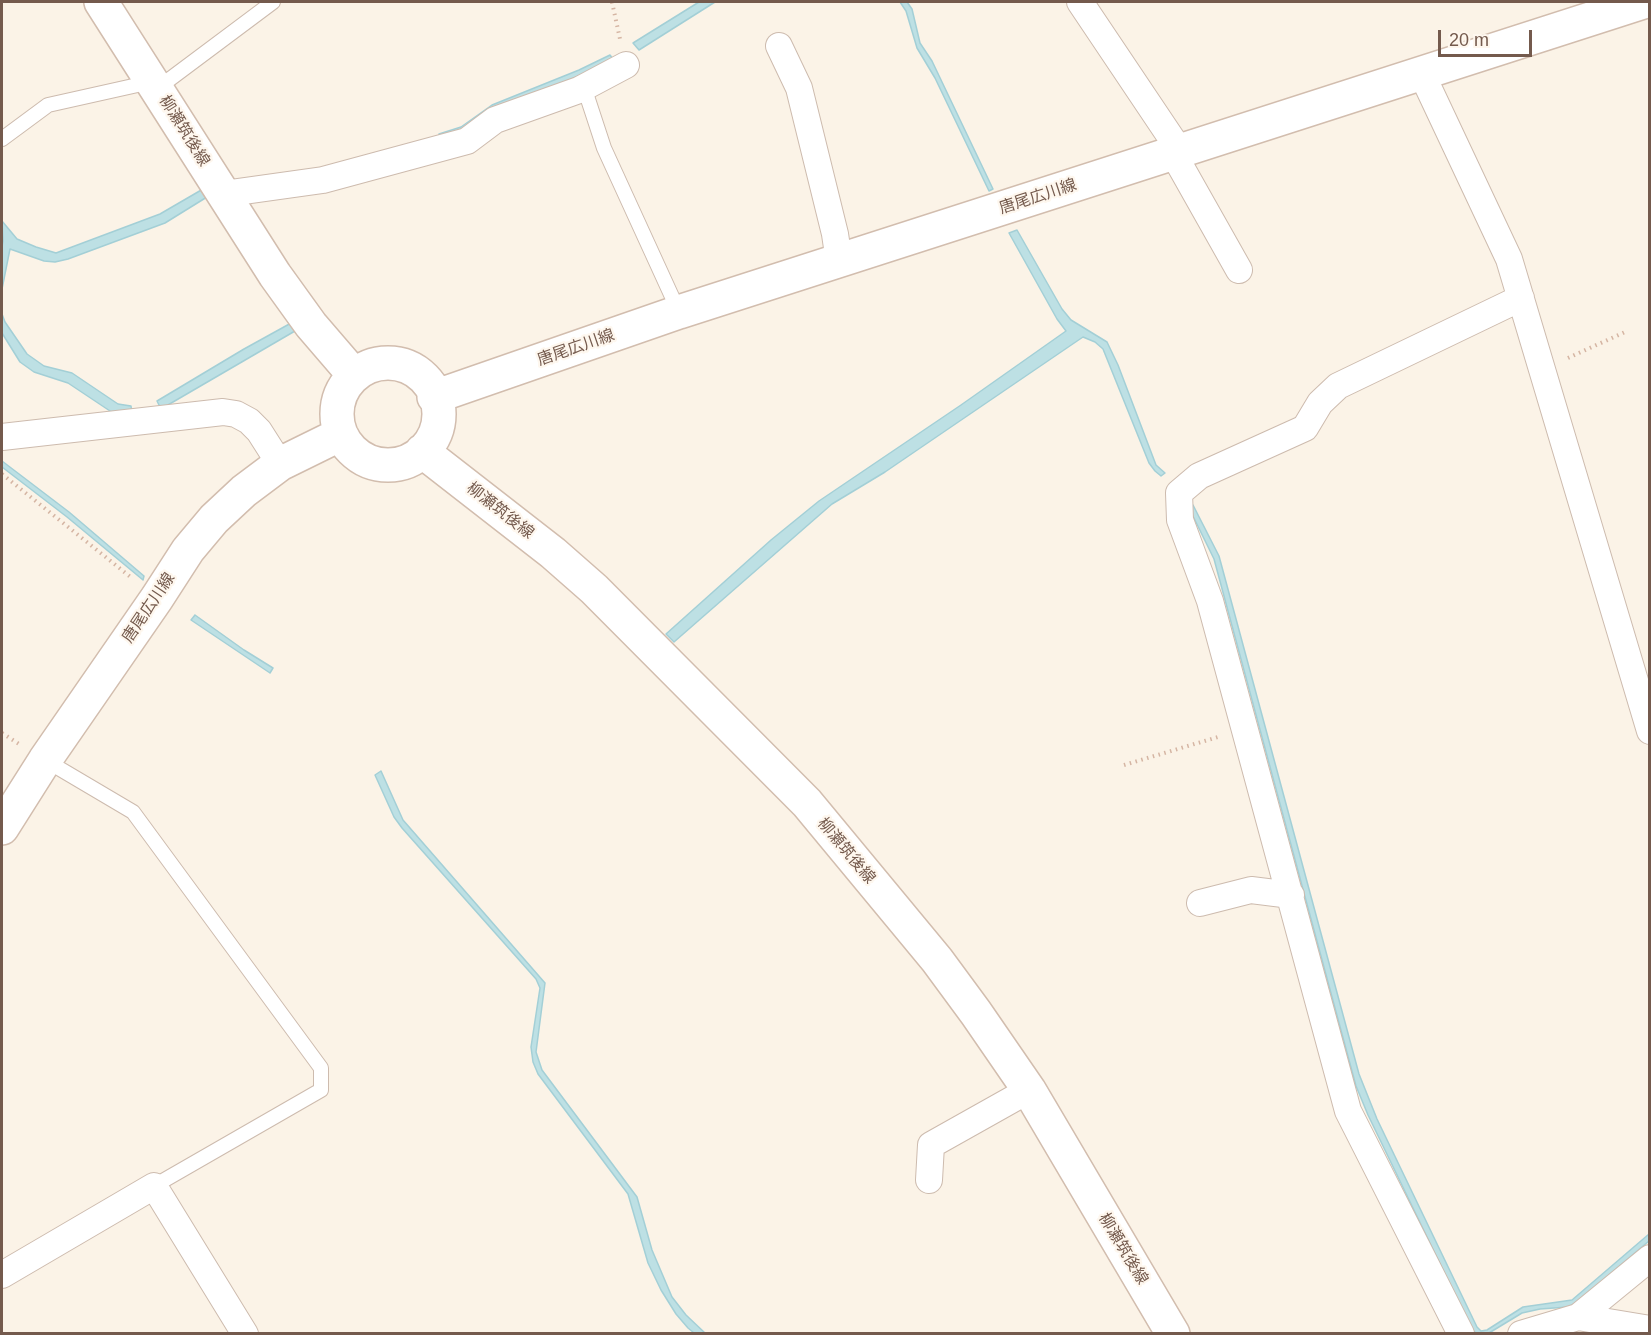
<!DOCTYPE html>
<meta charset="utf-8">
<style>
body{margin:0}
#map{position:relative;width:1651px;height:1335px;overflow:hidden;background:#fbf3e7;font-family:Helvetica,sans-serif}
canvas{display:block}
.frame{position:absolute;inset:0;border:3px solid #745a4d;pointer-events:none}
.scale{position:absolute;left:1438px;top:30px;width:94px;height:27px;box-sizing:border-box;border:3px solid #745a4d;border-top:0;padding-left:8px;font-size:18px;line-height:21px;white-space:nowrap;color:#745a4d;-webkit-text-stroke:4px #fef7ee;paint-order:stroke}
</style>
<div id="map">
<canvas width="1651" height="1335"></canvas>
<div class="frame"></div>
<div class="scale">20 m</div>
</div>
<script>
const g = document.querySelector('canvas').getContext('2d');
g.lineJoin = 'round';
function paint(path, color) { g.fillStyle = color; g.fill(path, 'evenodd'); }
const shape = rows => new Path2D(rows.map(r => 'M' + r).join(''));
function stroke(path, color, width, dash) { g.strokeStyle = color; g.lineWidth = width; g.lineCap = dash ? 'butt' : 'round'; g.setLineDash(dash || []); g.stroke(path); }
function drawText(font, color, halo, rows, align = 'center') {
  g.font = font + ' Helvetica,"Noto Sans JP",sans-serif'; g.lineWidth = 4.5; g.setLineDash([]); g.textBaseline = 'middle'; g.strokeStyle = halo; g.fillStyle = color; for (const [text, x, y, turn = 0] of rows) {
    g.save(); g.translate(x, y); g.rotate((+turn || 0) * Math.PI / 180); g.textAlign = isNaN(turn) ? turn : align; if (halo) g.strokeText(text, 0, 0); g.fillText(text, 0, 0); g.restore();
  }
}
const water = shape([
 [699,2,715,2,639,50,633,43,699,2],
 [900,2,907,2,912,9,920,43,932,61,993,189,989,191,935,78,917,48,906,11,900,2],
 [610,55,613,59,579,76,496,109,463,131,440,138,439,134,461,127,492,105,579,70,610,55],
 [203,189,207,197,165,223,68,259,55,262,44,261,10,249,2,289,2,314,5,322,27,354,44,366,72,373,118,404,131,406,132,413,116,415,68,383,34,372,20,362,2,333,2,247,3,241,2,221,17,239,36,247,56,253,160,214,203,189],
 [1017,230,1062,309,1071,320,1107,342,1118,365,1156,465,1165,473,1161,476,1155,471,1149,463,1103,349,1095,342,1083,337,885,472,832,504,674,642,666,634,771,540,819,501,961,405,1066,331,1057,319,1009,233,1017,230],
 [302,317,307,324,161,409,157,401,244,349,302,317],
 [2,461,69,512,144,576,143,580,67,517,2,467,2,461],
 [1193,505,1219,556,1359,1074,1377,1119,1477,1327,1481,1331,1487,1330,1523,1307,1572,1300,1649,1234,1649,1241,1576,1303,1568,1307,1540,1309,1522,1313,1489,1333,1476,1333,1472,1330,1368,1115,1356,1086,1214,559,1189,508,1193,505],
 [195,615,244,650,273,668,270,673,191,620,195,615],
 [381,771,403,820,545,983,536,1052,542,1070,637,1197,652,1250,672,1297,686,1315,705,1333,694,1333,688,1328,676,1314,661,1290,648,1263,628,1194,538,1074,533,1062,531,1047,540,988,536,979,402,828,394,817,375,775,381,771]
]);
paint(water, '#bde0e4');
stroke(water, '#a3cfd6', 1.5);
const lane = shape([
 [584,87,604,148,679,312],
 [158,88,273,2],
 [2,139,48,105,151,82],
 [45,760,133,812,321,1068,321,1090,154,1186]
]);
const street = shape([
 [1080,2,1180,151],
 [779,46,799,88,835,234,839,261],
 [1421,72,1509,259,1650,731],
 [1173,153,1239,270],
 [223,194,323,180,467,141,495,120,579,90,626,65],
 [2,437,223,412,236,414,249,421,259,431,280,464],
 [1200,903,1251,890,1291,895],
 [929,1180,931,1145,1029,1090],
 [2,1275,154,1186,245,1334],
 [1578,1317,1650,1329],
 [1461,1334,1348,1111,1210,601,1180,520,1179,493,1199,476,1305,428,1320,403,1338,386,1521,298],
 [1521,1334,1578,1317,1650,1258]
]);
const secondary = shape([
 [101,2,275,275,311,325,354,375],
 '337 414a51 51 0 1 1 102 0a51 51 0 1 1-102 0Z',
 [434,397,679,312,1643,2],
 [422,451,553,553,594,589,807,803,937,960,976,1013,1029,1090,1173,1334],
 [2,828,45,760,157,598,188,550,214,519,244,491,280,464,341,434]
]);
stroke(lane, '#cdbbae', 16);
stroke(street, '#cdbbae', 28);
stroke(secondary, '#d2bdae', 36);
stroke(shape([
 [612,2,620,39],
 [1568,358,1625,332],
 [2,474,133,579],
 [2,733,19,744],
 [1124,765,1218,737]
]), '#d5b5a3', 4, [1.5, 4.5]);
stroke(lane, '#fff', 14);
stroke(street, '#fff', 26);
stroke(secondary, '#fff', 33);
drawText('16px', '#745a4d', '#fef7ee', [
 ["柳瀬筑後線",184,131,58],
 ["唐尾広川線",1038,197,-18],
 ["唐尾広川線",576,348,-19],
 ["柳瀬筑後線",500,511,38],
 ["唐尾広川線",149,608,-56],
 ["柳瀬筑後線",846,851,50],
 ["柳瀬筑後線",1123,1249,59]
]);
</script>
